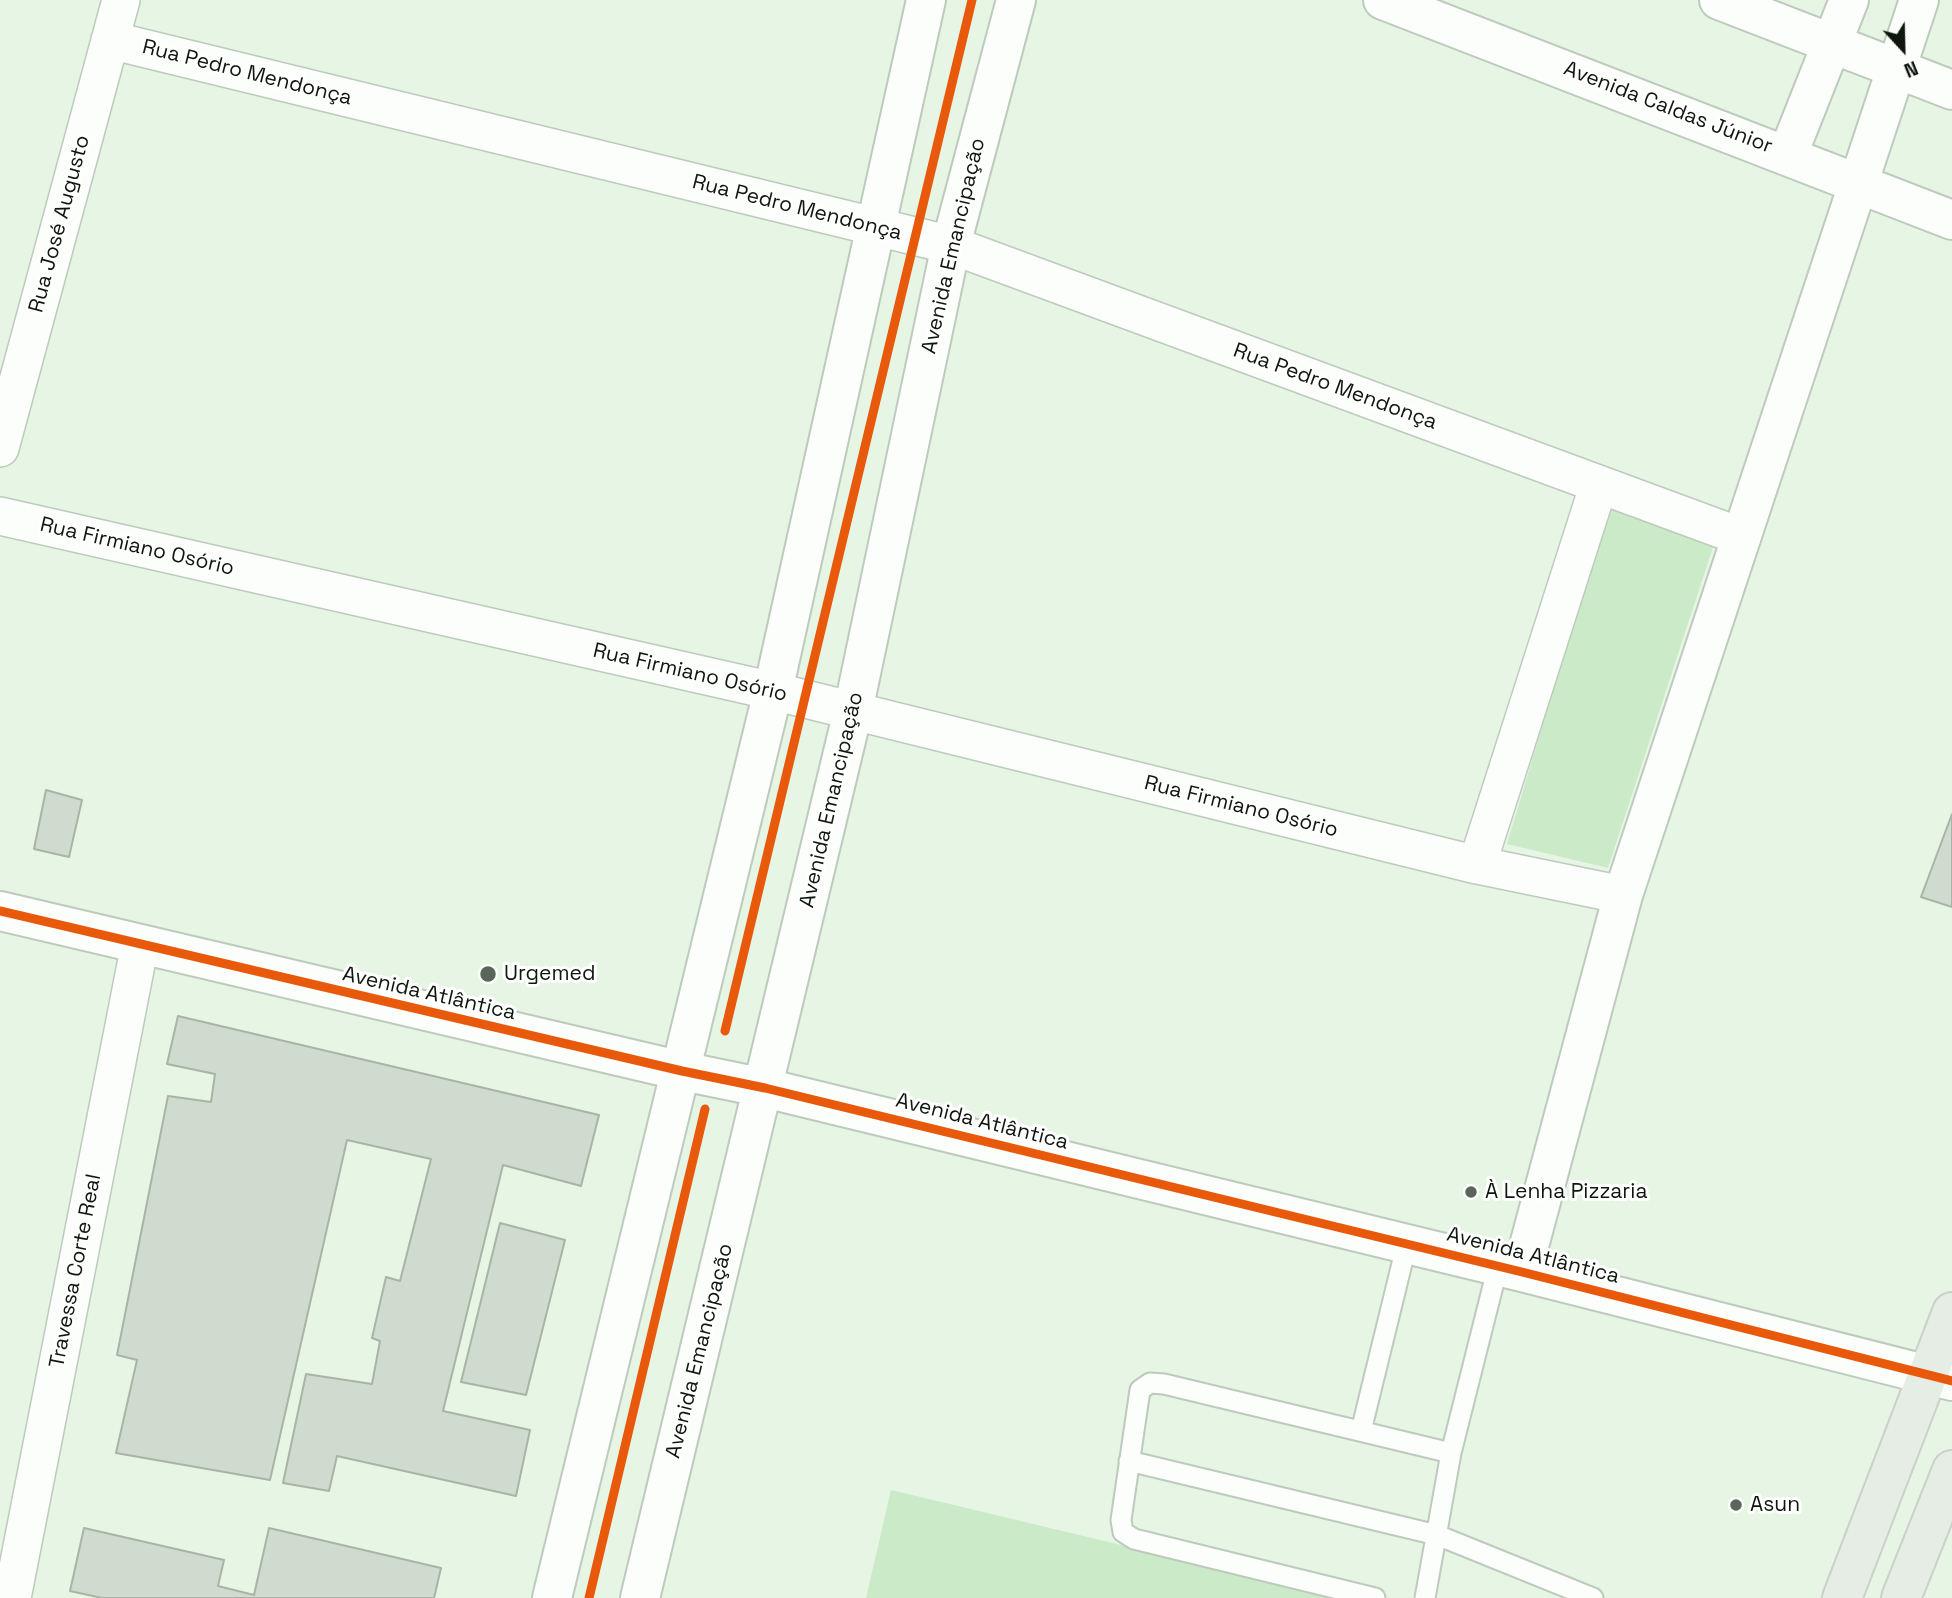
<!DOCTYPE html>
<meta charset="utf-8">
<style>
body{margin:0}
#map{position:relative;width:1952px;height:1598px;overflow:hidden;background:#e7f5e5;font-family:"Space Grotesk",sans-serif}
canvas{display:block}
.north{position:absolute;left:1868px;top:14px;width:70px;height:70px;-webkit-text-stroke:5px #fff;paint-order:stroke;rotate:158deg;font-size:19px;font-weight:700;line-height:28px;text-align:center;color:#0e170d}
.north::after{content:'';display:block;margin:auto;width:24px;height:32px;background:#0e170d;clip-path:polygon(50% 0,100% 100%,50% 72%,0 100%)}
</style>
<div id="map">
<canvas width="1952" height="1598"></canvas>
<div class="north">N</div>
</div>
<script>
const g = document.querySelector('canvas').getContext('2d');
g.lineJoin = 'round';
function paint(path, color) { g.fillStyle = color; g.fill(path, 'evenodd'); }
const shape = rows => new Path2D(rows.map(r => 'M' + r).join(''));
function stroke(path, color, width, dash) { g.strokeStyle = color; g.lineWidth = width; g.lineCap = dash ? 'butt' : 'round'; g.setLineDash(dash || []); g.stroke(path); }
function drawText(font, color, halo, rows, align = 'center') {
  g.font = font + ' "Space Grotesk",sans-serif'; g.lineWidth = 6; g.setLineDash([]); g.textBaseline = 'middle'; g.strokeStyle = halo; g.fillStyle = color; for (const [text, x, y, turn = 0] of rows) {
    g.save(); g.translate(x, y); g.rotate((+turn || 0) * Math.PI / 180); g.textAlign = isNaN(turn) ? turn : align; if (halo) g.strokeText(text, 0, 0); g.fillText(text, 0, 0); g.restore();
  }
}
paint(shape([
 [1609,502,1715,541,1608,868,1507,844],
 [891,1490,1343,1598,866,1598]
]), '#cbeac7');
const building = shape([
 [46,790,82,800,69,857,34,849,46,790],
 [1952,814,1952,907,1921,897,1952,814],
 [178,1016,599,1115,581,1186,503,1165,443,1411,530,1430,516,1496,337,1456,329,1491,283,1483,306,1374,372,1384,380,1341,372,1338,386,1277,400,1281,431,1159,347,1140,270,1480,116,1453,137,1360,117,1355,168,1096,211,1102,215,1074,167,1064,178,1016],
 [500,1223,565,1240,526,1395,461,1382,500,1223],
 [84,1528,224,1560,218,1586,254,1595,269,1528,441,1568,434,1598,102,1598,70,1591,84,1528]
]);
paint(building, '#cfdbce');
stroke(building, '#a9b4a7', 2);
const lane = shape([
 [1361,1431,1407,1243],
 [1129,1461,1437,1535,1593,1598],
 [1375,1598,1134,1539,1123,1532,1121,1520,1140,1390,1150,1383,1164,1384,1451,1453],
 [1425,1598,1451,1453,1498,1266]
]);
const street = shape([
 [110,40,951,245,1742,537],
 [0,448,121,0],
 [0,516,773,691,1477,865,1623,895],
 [1477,865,1599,484],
 [12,1598,140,944]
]);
const secondary = shape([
 [1383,0,1952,220],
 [1719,0,1952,90],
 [1788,154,1849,0],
 [0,911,682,1071,765,1088,1522,1272,1952,1381],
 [1522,1272,1623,895,1919,0],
 [552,1598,773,691,926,0],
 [640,1598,853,711,951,245,1016,0]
]);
const primary = shape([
 [1842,1598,1952,1312],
 [1901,1598,1952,1470]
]);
stroke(lane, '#becabd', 23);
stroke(street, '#becabd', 40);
stroke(secondary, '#becabd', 42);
stroke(primary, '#cbd1ca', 42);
stroke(lane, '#fbfefb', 19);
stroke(street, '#fbfefb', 37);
stroke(secondary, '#fbfefb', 38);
stroke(primary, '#e6ede5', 38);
stroke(shape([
 [0,911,682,1071,765,1088,1522,1272,1952,1381],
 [725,1031,972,0],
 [589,1598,705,1109]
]), '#e8590c', 9);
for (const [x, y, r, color] of [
 [488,974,9,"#5a6559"],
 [1471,1192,7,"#5a6559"],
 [1736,1505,7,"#5a6559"]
]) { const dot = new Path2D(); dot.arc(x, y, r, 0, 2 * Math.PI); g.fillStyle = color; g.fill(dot); stroke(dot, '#fff', 2.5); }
drawText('21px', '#0e170d', '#fff', [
 ["Rua Pedro Mendonça",247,73,14],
 ["Avenida Caldas Júnior",1668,108,21],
 ["Rua Pedro Mendonça",797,208,14],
 ["Rua José Augusto",60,224,-75],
 ["Avenida Emancipação",954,246,-77],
 ["Rua Pedro Mendonça",1335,387,20],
 ["Rua Firmiano Osório",137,547,13],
 ["Rua Firmiano Osório",690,673,13],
 ["Avenida Emancipação",832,800,-77],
 ["Rua Firmiano Osório",1241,807,14],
 ["Avenida Atlântica",429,994,13],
 ["Avenida Atlântica",982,1122,14],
 ["Avenida Atlântica",1533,1256,14],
 ["Travessa Corte Real",76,1271,-79],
 ["Avenida Emancipação",700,1351,-76]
]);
drawText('21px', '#0e170d', '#fff', [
 ["Urgemed",504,974],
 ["À Lenha Pizzaria",1485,1192],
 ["Asun",1750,1505]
], 'left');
</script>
